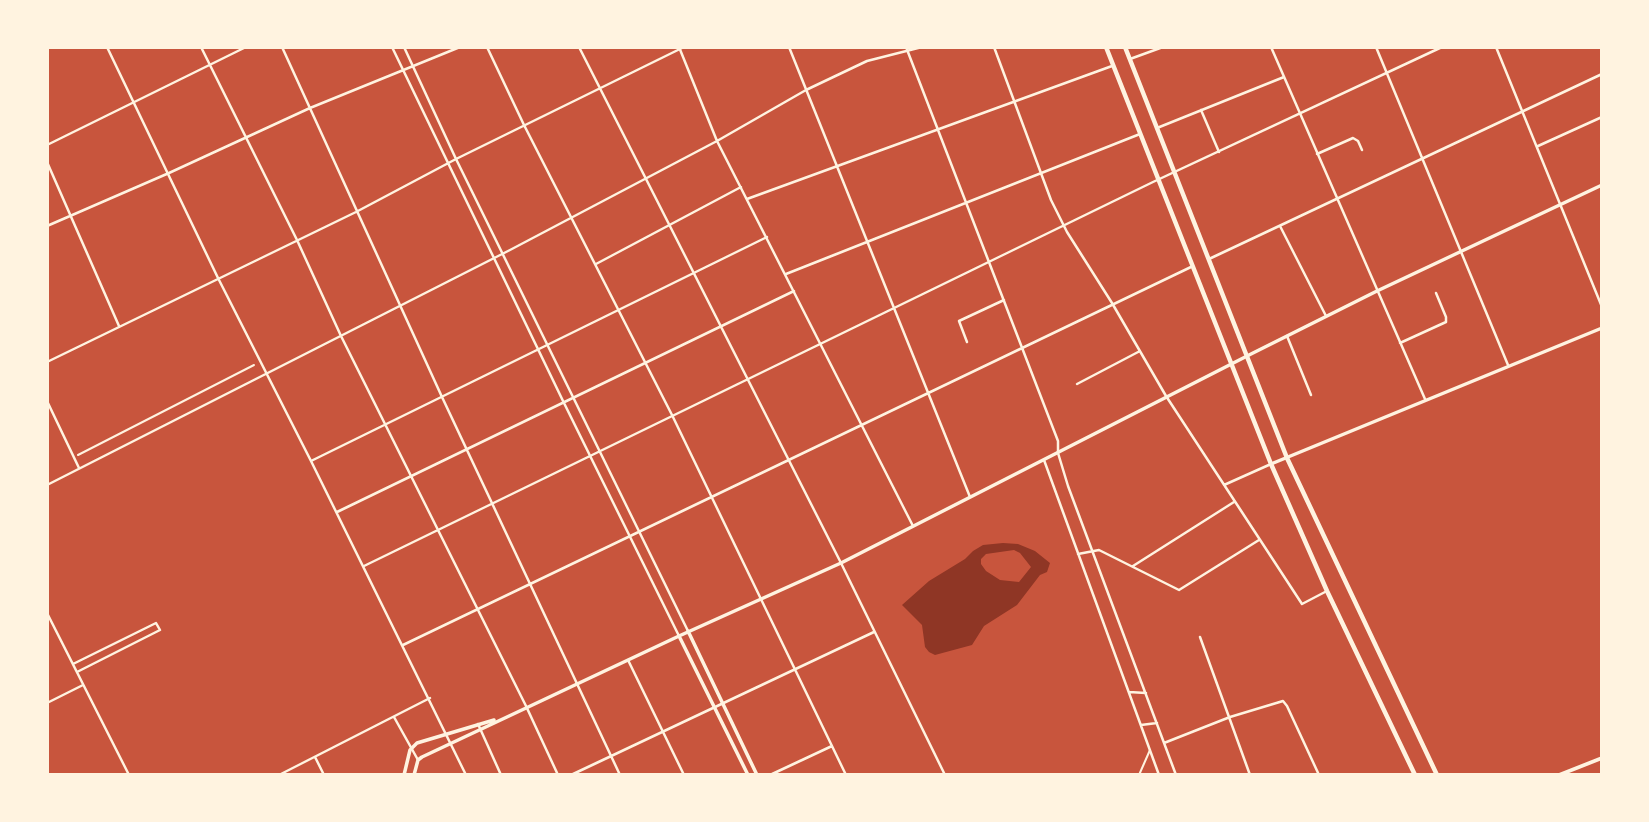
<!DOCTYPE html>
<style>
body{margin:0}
#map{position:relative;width:1649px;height:822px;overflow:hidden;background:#c8553d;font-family:Cabin,sans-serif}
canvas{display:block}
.frame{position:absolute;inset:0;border:49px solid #fff3e0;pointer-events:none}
</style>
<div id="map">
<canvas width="1649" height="822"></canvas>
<div class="frame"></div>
</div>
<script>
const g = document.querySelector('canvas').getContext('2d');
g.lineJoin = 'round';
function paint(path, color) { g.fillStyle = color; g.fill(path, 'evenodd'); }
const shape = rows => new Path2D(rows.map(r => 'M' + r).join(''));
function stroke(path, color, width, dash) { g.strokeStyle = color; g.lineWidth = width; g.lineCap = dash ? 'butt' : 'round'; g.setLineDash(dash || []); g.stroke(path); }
paint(shape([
 [1003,543,1018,544,1035,551,1050,563,1047,572,1040,575,1017,605,984,626,972,645,935,655,929,652,925,647,922,625,902,605,929,581,965,559,973,551,983,545],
 [1014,550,1020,553,1031,567,1019,582,1000,580,986,571,981,564,981,559,986,554]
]), '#8f3625');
stroke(shape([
 [1139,775,1150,750]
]), '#fff3e0', 2);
stroke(shape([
 [78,455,254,365]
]), '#fff3e0', 2);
stroke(shape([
 [107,47,218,278,311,461,466,775],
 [201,47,297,240,341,336,526,706,558,775],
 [282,47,442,397,620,775],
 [392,47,564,403,679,636],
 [404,47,456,159,688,631],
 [487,47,524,125,672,415,846,775],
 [579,47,841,563,945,775],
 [679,47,717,141,913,526],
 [789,47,970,497],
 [906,47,1058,441,1058,453,1068,486,1176,775],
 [994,47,1051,200,1067,232,1112,303,1166,396,1302,604,1325,592],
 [1271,47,1425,399],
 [1376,47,1508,365],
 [1496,47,1602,307],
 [1130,59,1163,47],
 [1201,110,1219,152],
 [1157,128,1284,77],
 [47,145,246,47],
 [1538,146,1602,117],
 [1317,154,1353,138,1358,141,1362,150],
 [47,162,119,326],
 [747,199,1112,66],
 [47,226,169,173,310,108,460,47],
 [1280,226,1326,316],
 [1209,259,1602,74],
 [596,264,741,187],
 [786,274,1140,134],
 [1287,336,1311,395],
 [967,342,959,321,1004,300],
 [1400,343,1446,322,1446,317,1436,293],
 [47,362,356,212,456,159,684,47],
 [1077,384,1140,351],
 [47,401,79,468],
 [1044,460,1159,775],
 [311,461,767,237],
 [47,485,510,250,717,141,806,90,867,61,922,47],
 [1224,485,1271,464],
 [337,512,794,291],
 [1078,554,1099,550,1179,590,1259,540],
 [364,566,1153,182,1442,47],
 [1133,566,1234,502],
 [47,613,129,775],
 [1200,637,1250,775],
 [403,645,1191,267],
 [628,660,684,775],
 [73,664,156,623,160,630,77,672],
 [1129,692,1146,693],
 [47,703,83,685],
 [394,717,418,760],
 [478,724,501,775],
 [1141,725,1157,723],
 [1164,743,1230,717,1283,701,1287,706,1319,775],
 [315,757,324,775],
 [279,775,430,698],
 [571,775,874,632],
 [770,775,832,746]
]), '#fff3e0', 2.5);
stroke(shape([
 [1271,464,1602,328],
 [688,631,757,775],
 [679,636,748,775],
 [404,775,410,750,417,743,494,720],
 [414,775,418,760,422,757,679,636,841,563,1251,354,1377,291,1602,185],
 [1559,775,1602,758]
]), '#fff3e0', 3.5);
stroke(shape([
 [1106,47,1271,464,1327,591,1415,775],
 [1125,47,1287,458,1437,775]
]), '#fff3e0', 4.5);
</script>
